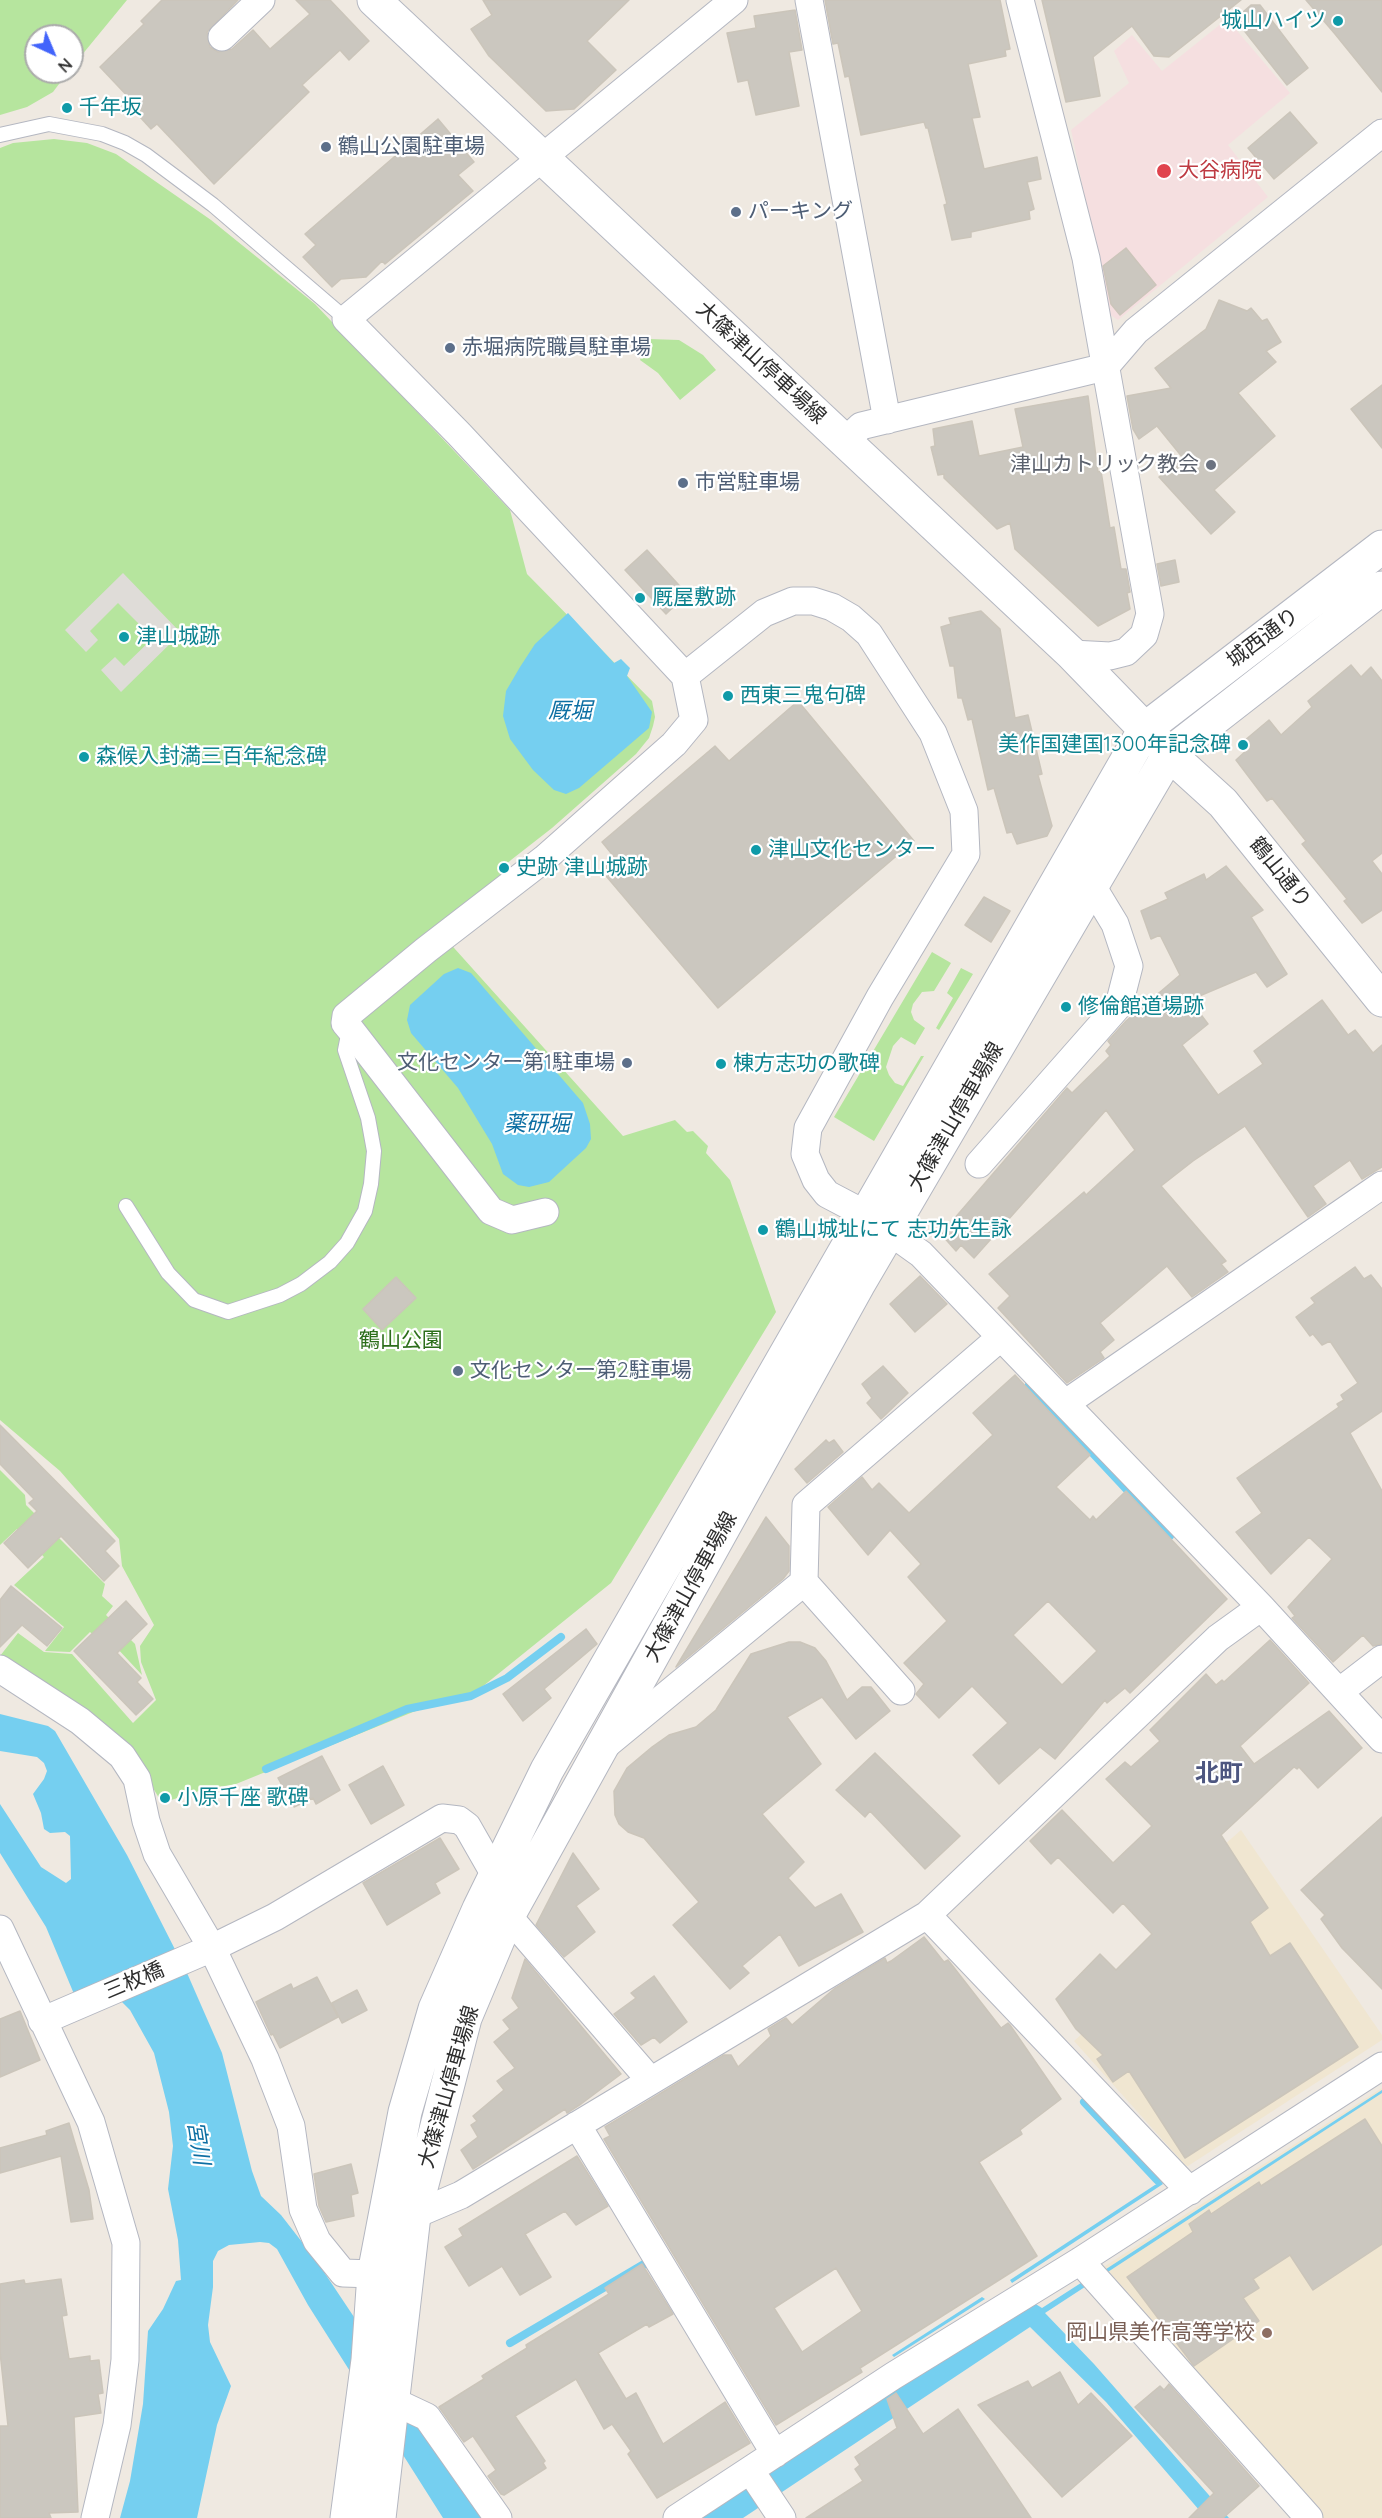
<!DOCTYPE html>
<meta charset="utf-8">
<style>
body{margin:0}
#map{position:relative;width:1382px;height:2518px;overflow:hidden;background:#efe9e1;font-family:Quicksand,sans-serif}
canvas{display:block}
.north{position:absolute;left:24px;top:24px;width:60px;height:60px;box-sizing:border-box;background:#fff;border:2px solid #ababab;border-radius:50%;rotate:136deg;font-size:16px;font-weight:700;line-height:24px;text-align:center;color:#2e2e2e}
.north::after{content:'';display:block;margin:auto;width:21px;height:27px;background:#4264fb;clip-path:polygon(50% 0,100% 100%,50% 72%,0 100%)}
</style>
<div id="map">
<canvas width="1382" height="2518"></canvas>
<div class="north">N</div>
</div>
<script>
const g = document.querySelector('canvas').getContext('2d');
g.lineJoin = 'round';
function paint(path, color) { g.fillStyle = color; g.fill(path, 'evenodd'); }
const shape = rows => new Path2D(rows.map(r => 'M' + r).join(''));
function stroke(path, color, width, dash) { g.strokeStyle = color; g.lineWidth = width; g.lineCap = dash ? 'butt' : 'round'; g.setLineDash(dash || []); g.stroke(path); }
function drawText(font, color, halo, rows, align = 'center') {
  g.font = font + ' Quicksand,"Noto Sans JP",sans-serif'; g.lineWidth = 4.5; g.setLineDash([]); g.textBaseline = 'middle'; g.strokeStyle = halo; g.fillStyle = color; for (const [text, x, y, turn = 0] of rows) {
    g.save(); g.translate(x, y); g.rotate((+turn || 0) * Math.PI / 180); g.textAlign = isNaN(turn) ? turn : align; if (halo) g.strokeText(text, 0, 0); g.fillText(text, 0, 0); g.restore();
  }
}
paint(shape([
 [1241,1830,1382,2035,1382,2040,1188,2166,1182,2165,1178,2157,1074,2041,1195,1933,1163,1899],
 [1382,2088,1382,2518,1318,2518,1099,2270]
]), '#f0e6d1');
paint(shape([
 [1227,19,1290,93,1228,145,1268,197,1118,320,1109,314,1071,130,1129,83,1114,51,1132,35,1162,71]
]), '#f5dfe0');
paint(shape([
 [0,0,127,0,72,67,72,36,36,36,36,72,68,72,53,92,27,107,0,115],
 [54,139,87,143,116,154,211,220,315,304,510,510,527,574,652,701,655,717,653,726,649,738,636,754,552,828,511,860,500,870,504,876,437,929,623,1136,675,1120,687,1132,693,1131,708,1146,706,1153,730,1180,776,1312,611,1583,477,1691,413,1712,236,1784,202,1790,162,1803,132,1753,0,1656,18,1633,44,1652,72,1654,133,1723,156,1700,141,1662,140,1646,154,1625,122,1566,119,1539,60,1471,0,1420,0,148,13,143],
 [649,339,679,340,703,355,716,370,680,400,658,373,640,360],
 [932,952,951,963,934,991,922,992,913,1004,911,1012,914,1020,925,1028,915,1045,901,1037,893,1046,886,1067,889,1075,895,1083,903,1086,921,1056,924,1056,874,1141,834,1117],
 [961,968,973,974,939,1030,936,1028,953,998,947,993],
 [0,1470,25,1495,26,1505,105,1584,102,1596,113,1606,106,1615,135,1644,142,1675,116,1647,108,1649,90,1632,70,1652,45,1651,64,1627,14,1585,44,1557,17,1529,0,1545]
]), '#b6e59e');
paint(shape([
 [123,573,181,633,121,692,101,670,115,657,124,666,153,638,118,603,90,631,98,640,86,652,65,630]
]), '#dfdcd8');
paint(shape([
 [568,613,614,663,621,659,630,668,627,676,652,712,649,728,579,788,566,794,554,790,533,770,510,739,503,716,506,691,520,667,535,644],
 [458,968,471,973,583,1103,590,1124,591,1139,586,1148,549,1182,529,1187,518,1185,503,1174,492,1144,458,1088,411,1033,407,1020,410,1005,444,974],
 [0,1714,48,1726,55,1731,127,1855,187,1973,222,2053,252,2171,261,2196,281,2215,316,2260,488,2518,443,2518,308,2305,277,2249,269,2243,260,2242,229,2245,218,2251,213,2261,213,2287,208,2325,210,2342,231,2386,217,2425,197,2518,120,2518,130,2481,143,2404,148,2331,163,2309,176,2281,181,2280,178,2240,168,2189,173,2146,169,2112,154,2053,130,2010,120,2000,74,1994,46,1927,0,1853,0,1804,41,1867,66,1883,71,1879,70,1836,65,1832,50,1833,44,1829,41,1813,33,1794,44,1779,47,1771,44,1763,37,1757,0,1751],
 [1382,2090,1382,2093,1045,2313,1094,2364,1229,2518,1206,2518,1106,2402,1030,2327,743,2518,700,2518,1028,2304,1034,2303,1042,2308,1098,2272,1100,2273],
 [1161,2181,1163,2184,1012,2283,1010,2280],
 [982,2297,985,2299,894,2357,892,2355]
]), '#75cff0');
stroke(shape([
 [1029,1385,1170,1536],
 [266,1769,407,1709,471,1696,507,1678,561,1637],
 [1084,2102,1157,2180],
 [510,2343,644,2264,656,2265]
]), '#75cff0', 8);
const building = shape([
 [162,0,238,0,207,32,210,47,218,52,232,49,253,30,270,49,310,14,296,0,330,0,369,41,349,60,340,50,302,85,309,92,214,184,157,124,151,129,129,105,133,102,100,67,144,24,141,21,162,0],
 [483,0,629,0,587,41,616,70,574,109,546,111,489,56,471,29,492,15,483,0],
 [825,0,1000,0,1010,49,1005,50,1006,56,968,64,980,117,972,118,984,169,1037,157,1041,179,1027,182,1034,209,1029,211,1030,219,971,232,971,237,952,240,944,205,947,204,928,128,926,128,924,122,861,135,849,76,845,77,838,43,833,44,825,0],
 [1042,0,1241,0,1169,57,1154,56,1132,26,1093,57,1100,96,1066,102,1042,0],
 [1306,0,1382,0,1382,92,1335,34,1306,0],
 [1251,5,1260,5,1308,68,1287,85,1235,19,1251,5],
 [795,10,802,50,789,52,799,106,756,115,748,80,738,82,727,33,756,28,754,16,795,10],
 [1290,112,1317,143,1274,179,1248,148,1290,112],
 [438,119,474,162,458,175,473,191,385,264,382,261,366,277,341,279,332,287,303,257,316,245,305,234,438,119],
 [1126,248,1156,285,1120,315,1111,304,1103,266,1126,248],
 [1219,300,1247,311,1251,308,1262,321,1267,319,1281,342,1266,351,1276,362,1238,393,1275,436,1214,490,1235,512,1211,534,1159,477,1183,458,1157,426,1139,439,1133,429,1127,396,1171,388,1155,368,1206,329,1219,300],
 [1382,385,1382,448,1351,409,1382,385],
 [1088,396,1098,472,1101,471,1110,528,1114,527,1121,569,1126,569,1130,592,1127,593,1130,609,1098,626,1015,549,1010,523,997,529,944,478,944,474,938,475,931,447,935,446,933,429,972,421,979,456,1023,447,1015,409,1088,396],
 [647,550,687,594,666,614,625,570,647,550],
 [1175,560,1179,582,1161,586,1157,564,1175,560],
 [981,611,1000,629,1015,718,1028,715,1042,774,1038,775,1052,826,1047,836,1017,844,1012,832,1007,833,994,788,988,790,972,719,968,720,962,698,958,698,954,666,950,666,941,627,951,624,949,618,981,611],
 [1351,665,1361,677,1371,667,1382,681,1382,853,1372,861,1382,874,1382,910,1362,923,1344,901,1347,899,1302,844,1306,841,1272,798,1267,801,1236,760,1249,748,1244,741,1269,720,1281,735,1312,707,1308,701,1351,665],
 [798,701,914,841,718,1008,601,870,615,858,602,842,715,746,729,761,798,701],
 [1226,866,1263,910,1251,917,1287,974,1267,987,1256,972,1190,1000,1208,1024,1182,1045,1218,1095,1263,1064,1254,1051,1322,1000,1348,1035,1355,1030,1373,1053,1382,1045,1382,1167,1362,1179,1350,1160,1313,1186,1326,1204,1308,1217,1245,1126,1193,1161,1161,1186,1226,1261,1221,1264,1228,1272,1192,1297,1167,1266,1100,1323,1114,1340,1100,1352,1104,1358,1067,1383,998,1308,1010,1296,989,1274,1084,1192,1086,1195,1135,1150,1106,1110,974,1258,961,1245,956,1251,941,1234,1067,1088,1072,1093,1110,1056,1106,1051,1111,1045,1108,1041,1126,1021,1180,975,1160,935,1151,939,1141,911,1168,899,1165,893,1204,874,1206,880,1226,866],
 [984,897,1010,911,991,942,965,925,984,897],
 [1355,1267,1364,1279,1371,1275,1382,1289,1382,1411,1350,1433,1382,1491,1382,1644,1373,1646,1363,1635,1333,1662,1292,1618,1295,1616,1288,1607,1332,1559,1309,1537,1271,1574,1236,1532,1262,1513,1237,1478,1339,1407,1337,1404,1344,1400,1341,1395,1358,1383,1330,1341,1322,1345,1313,1334,1310,1336,1296,1317,1315,1303,1311,1298,1355,1267],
 [920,1276,947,1304,915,1332,890,1304,920,1276],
 [396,1277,416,1298,382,1330,363,1309,396,1277],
 [883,1366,908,1393,881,1419,867,1403,872,1398,862,1384,883,1366],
 [1015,1375,1090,1455,1056,1487,1090,1520,1093,1516,1096,1520,1126,1491,1227,1599,1130,1693,1125,1688,1107,1703,1105,1700,1055,1759,1040,1747,999,1784,973,1755,1008,1723,972,1686,939,1718,916,1694,924,1684,904,1663,947,1621,908,1577,921,1564,890,1530,868,1555,828,1507,862,1477,872,1490,879,1483,909,1513,993,1435,973,1413,1015,1375],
 [1048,1601,1097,1651,1062,1685,1013,1635,1048,1601],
 [0,1425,115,1541,105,1551,119,1566,104,1581,61,1536,28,1568,4,1543,37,1511,29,1503,34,1499,0,1464,0,1425],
 [826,1440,829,1443,834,1440,843,1452,807,1483,795,1469,826,1440],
 [766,1517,789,1546,789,1571,783,1579,676,1667,766,1517],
 [11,1586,62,1628,47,1646,22,1625,0,1647,0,1600,11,1586],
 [126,1601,147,1624,117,1653,141,1678,137,1682,153,1699,136,1715,74,1651,126,1601],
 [586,1629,597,1644,544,1689,551,1698,523,1721,503,1694,586,1629],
 [1270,1640,1309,1683,1240,1746,1254,1764,1329,1711,1362,1748,1318,1788,1299,1767,1297,1769,1294,1767,1221,1835,1268,1908,1250,1922,1270,1956,1290,1943,1358,2047,1185,2158,1129,2071,1113,2082,1097,2059,1103,2055,1076,2029,1056,1999,1100,1954,1116,1970,1152,1934,1123,1903,1113,1913,1058,1857,1051,1864,1030,1841,1062,1810,1113,1863,1152,1826,1106,1779,1125,1762,1131,1767,1160,1741,1150,1730,1206,1674,1216,1685,1222,1680,1224,1682,1270,1640],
 [789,1642,800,1642,815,1648,826,1661,847,1700,862,1687,871,1687,890,1711,856,1739,822,1697,787,1717,821,1764,762,1814,804,1862,788,1878,815,1908,841,1894,863,1932,799,1966,780,1934,742,1966,749,1973,730,1989,673,1925,699,1902,644,1838,628,1832,619,1824,615,1815,614,1791,627,1768,652,1747,669,1735,696,1727,716,1710,751,1654,789,1642],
 [875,1753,960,1836,925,1869,870,1811,865,1817,836,1790,875,1753],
 [322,1756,340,1790,316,1804,313,1798,294,1807,278,1778,322,1756],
 [383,1766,404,1805,371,1824,349,1785,383,1766],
 [1382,1817,1382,1989,1342,1948,1321,1919,1325,1915,1301,1890,1382,1817],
 [440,1838,459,1869,435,1883,440,1893,387,1925,363,1883,440,1838],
 [573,1853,599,1889,576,1906,595,1932,564,1957,536,1925,573,1853],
 [924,1937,944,1962,948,1960,1001,2028,1008,2023,1010,2025,1061,2099,1020,2130,1022,2134,979,2162,1037,2256,860,2368,862,2372,776,2425,604,2139,610,2136,605,2127,724,2055,731,2055,738,2067,771,2036,768,2029,786,2018,792,2025,834,1989,885,1958,887,1963,891,1961,924,1937],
 [836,2268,862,2311,802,2352,774,2308,836,2268],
 [525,1959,621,2074,581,2104,567,2113,565,2109,473,2169,461,2150,478,2137,471,2125,477,2121,473,2116,504,2090,497,2081,515,2068,494,2042,510,2029,503,2020,519,2008,512,1998,525,1959],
 [654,1976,687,2022,660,2043,654,2037,641,2045,614,2014,636,1998,631,1993,654,1976],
 [317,1977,338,2017,280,2048,273,2034,271,2035,256,2002,291,1984,293,1989,317,1977],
 [357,1990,367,2010,342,2023,332,2003,357,1990],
 [20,2011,40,2060,0,2077,0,2019,20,2011],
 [1365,2119,1382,2146,1382,2244,1313,2290,1290,2255,1253,2279,1259,2288,1243,2298,1259,2321,1194,2366,1127,2277,1193,2232,1189,2224,1209,2210,1211,2214,1259,2182,1261,2186,1365,2119],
 [69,2123,89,2190,93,2219,71,2222,61,2156,0,2173,0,2148,47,2135,46,2131,69,2123],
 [577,2156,608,2206,576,2225,565,2211,525,2234,551,2277,520,2295,502,2266,469,2286,445,2247,463,2236,459,2229,577,2156],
 [351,2164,358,2193,351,2195,354,2216,326,2222,319,2206,314,2174,351,2164],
 [642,2264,673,2314,649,2327,647,2324,598,2353,626,2399,636,2393,663,2444,725,2402,750,2443,657,2498,628,2454,631,2451,612,2424,604,2429,576,2379,515,2416,545,2461,543,2463,546,2468,504,2495,501,2494,488,2476,496,2470,473,2436,464,2442,439,2407,484,2379,482,2376,527,2348,526,2345,609,2294,605,2288,642,2264],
 [61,2279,67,2315,62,2316,69,2359,90,2356,90,2361,99,2360,103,2393,98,2394,101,2413,74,2417,78,2512,49,2513,51,2518,0,2518,0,2426,8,2426,0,2352,0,2284,24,2280,25,2284,61,2279],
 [1060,2372,1078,2405,1091,2393,1132,2436,1062,2497,978,2405,1028,2381,1032,2388,1060,2372],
 [1169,2384,1259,2486,1223,2518,1189,2518,1214,2493,1135,2407,1160,2386,1164,2390,1169,2384],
 [896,2393,923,2434,958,2409,1031,2518,806,2518,863,2481,855,2469,860,2465,855,2457,897,2428,887,2399,896,2393]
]);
paint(building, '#cbc7bf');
stroke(building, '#cbc5ba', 1.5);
const service = shape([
 [0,135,49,124,102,134,125,143,146,155,213,205,346,319],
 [126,1206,168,1273,194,1300,228,1312,280,1295,301,1284,330,1262,347,1243,365,1211,371,1184,374,1151,368,1118,345,1050,349,1030]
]);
const minor = shape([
 [809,0,887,420],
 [1020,0,1086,258,1150,614,1144,635,1126,652,1110,656,1072,654],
 [222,37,261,0],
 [845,441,861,426,1105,367,1136,331,1382,133],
 [685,676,764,613,793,601,813,601,832,607,851,618,869,634,933,733,964,811,966,854,880,997,808,1128,805,1154,816,1180,827,1194,865,1214,921,1254,1261,1607,1382,1739],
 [979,1164,1119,1005,1129,966,1115,924,1092,886],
 [545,1212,512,1220,491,1211,350,1029,345,1023,346,1016,426,950,544,859,674,744,694,720,685,676,459,434,346,319,734,0],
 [1066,1403,1382,1185],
 [804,1582,901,1691],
 [0,1669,80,1721,122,1756,137,1779,146,1821,157,1854,212,1948,265,2059,291,2126,303,2209,317,2241,343,2273,374,2274],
 [1339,1692,1382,1659],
 [607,1744,804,1582,806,1505,1001,1337],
 [927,1915,1190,2191],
 [508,1916,650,2080],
 [0,1929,91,2122,126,2243,125,2360,117,2425,95,2518],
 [42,2021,212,1948,275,1917,442,1818,459,1820,467,1826,495,1875],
 [577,2125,775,2454],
 [414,2215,461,2195,927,1915,1218,1638,1261,1607],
 [1080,2261,1309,2518],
 [393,2401,427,2417,498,2518],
 [750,2470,782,2518],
 [677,2518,893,2376,1080,2261,1382,2066]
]);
const tertiary = shape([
 [1382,588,1169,754,1223,803,1382,1000],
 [1145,729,1382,547]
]);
const secondary = shape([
 [374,0,1072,654,1169,754,858,1285,508,1916,465,2018,414,2215,379,2518],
 [347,2518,368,2360,374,2274,405,2112,435,2009,479,1909,547,1770,1145,729]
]);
stroke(service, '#b4b7c1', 16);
stroke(minor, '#b4b7c1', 29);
stroke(tertiary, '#b4b7c1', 35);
stroke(secondary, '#b4b7c1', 35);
stroke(service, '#fff', 14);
stroke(minor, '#fff', 27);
stroke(tertiary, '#fff', 33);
stroke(secondary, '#fff', 33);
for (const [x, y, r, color] of [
 [1338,21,6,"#0f9aa8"],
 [67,108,6,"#0f9aa8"],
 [326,147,6,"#5c6f8a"],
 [1164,171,8,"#e0444e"],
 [736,212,6,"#5c6f8a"],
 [450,348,6,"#5c6f8a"],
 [1211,465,6,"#6b7280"],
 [683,483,6,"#5c6f8a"],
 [640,598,6,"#0f9aa8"],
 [124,637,6,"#0f9aa8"],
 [728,696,6,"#0f9aa8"],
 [1243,745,6,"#0f9aa8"],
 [84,757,6,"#0f9aa8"],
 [756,850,6,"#0f9aa8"],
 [504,868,6,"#0f9aa8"],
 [1066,1007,6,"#0f9aa8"],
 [627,1063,6,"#5c6f8a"],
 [721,1064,6,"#0f9aa8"],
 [763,1230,6,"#0f9aa8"],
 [458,1371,6,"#5c6f8a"],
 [165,1798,6,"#0f9aa8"],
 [1267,2333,6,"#8d6e63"]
]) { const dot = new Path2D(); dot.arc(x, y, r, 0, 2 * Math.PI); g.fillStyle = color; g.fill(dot); stroke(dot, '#fff', 2); }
drawText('21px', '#0d838f', '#fff', [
 ["城山ハイツ",1326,21,"right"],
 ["千年坂",79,108],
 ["厩屋敷跡",652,598],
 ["津山城跡",136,637],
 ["西東三鬼句碑",740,696],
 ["美作国建国1300年記念碑",1231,745,"right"],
 ["森候入封満三百年紀念碑",96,757],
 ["津山文化センター",768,850],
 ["史跡 津山城跡",516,868],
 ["修倫館道場跡",1078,1007],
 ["棟方志功の歌碑",733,1064],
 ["鶴山城址にて 志功先生詠",775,1230],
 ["小原千座 歌碑",177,1798]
], 'left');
drawText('21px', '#4e5e75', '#fff', [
 ["鶴山公園駐車場",338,147],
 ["パーキング",748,212],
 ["赤堀病院職員駐車場",462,348],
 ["市営駐車場",695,483],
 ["文化センター第1駐車場",615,1063,"right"],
 ["文化センター第2駐車場",470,1371]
], 'left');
drawText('21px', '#be3a42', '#fff', [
 ["大谷病院",1178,171]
], 'left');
drawText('21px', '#2e2e2e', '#fff', [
 ["大篠津山停車場線",761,363,43],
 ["城西通り",1263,638,-37],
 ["鶴山通り",1280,873,51],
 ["大篠津山停車場線",956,1117,-60],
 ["大篠津山停車場線",691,1587,-61],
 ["三枚橋",134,1981,-23],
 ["大篠津山停車場線",449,2087,-74]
]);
drawText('21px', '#5b616d', '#fff', [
 ["津山カトリック教会",1199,465]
], 'right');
drawText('21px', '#2c6e1b', '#fff', [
 ["鶴山公園",401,1341]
]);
drawText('21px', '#785e54', '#fff', [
 ["岡山県美作高等学校",1255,2333]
], 'right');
drawText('italic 22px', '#0d6fa3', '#fff', [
 ["厩堀",570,711],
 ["薬研堀",537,1124],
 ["宮川",198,2143,81]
]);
drawText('bold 24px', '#4d5680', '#fff', [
 ["北町",1219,1774]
]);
</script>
